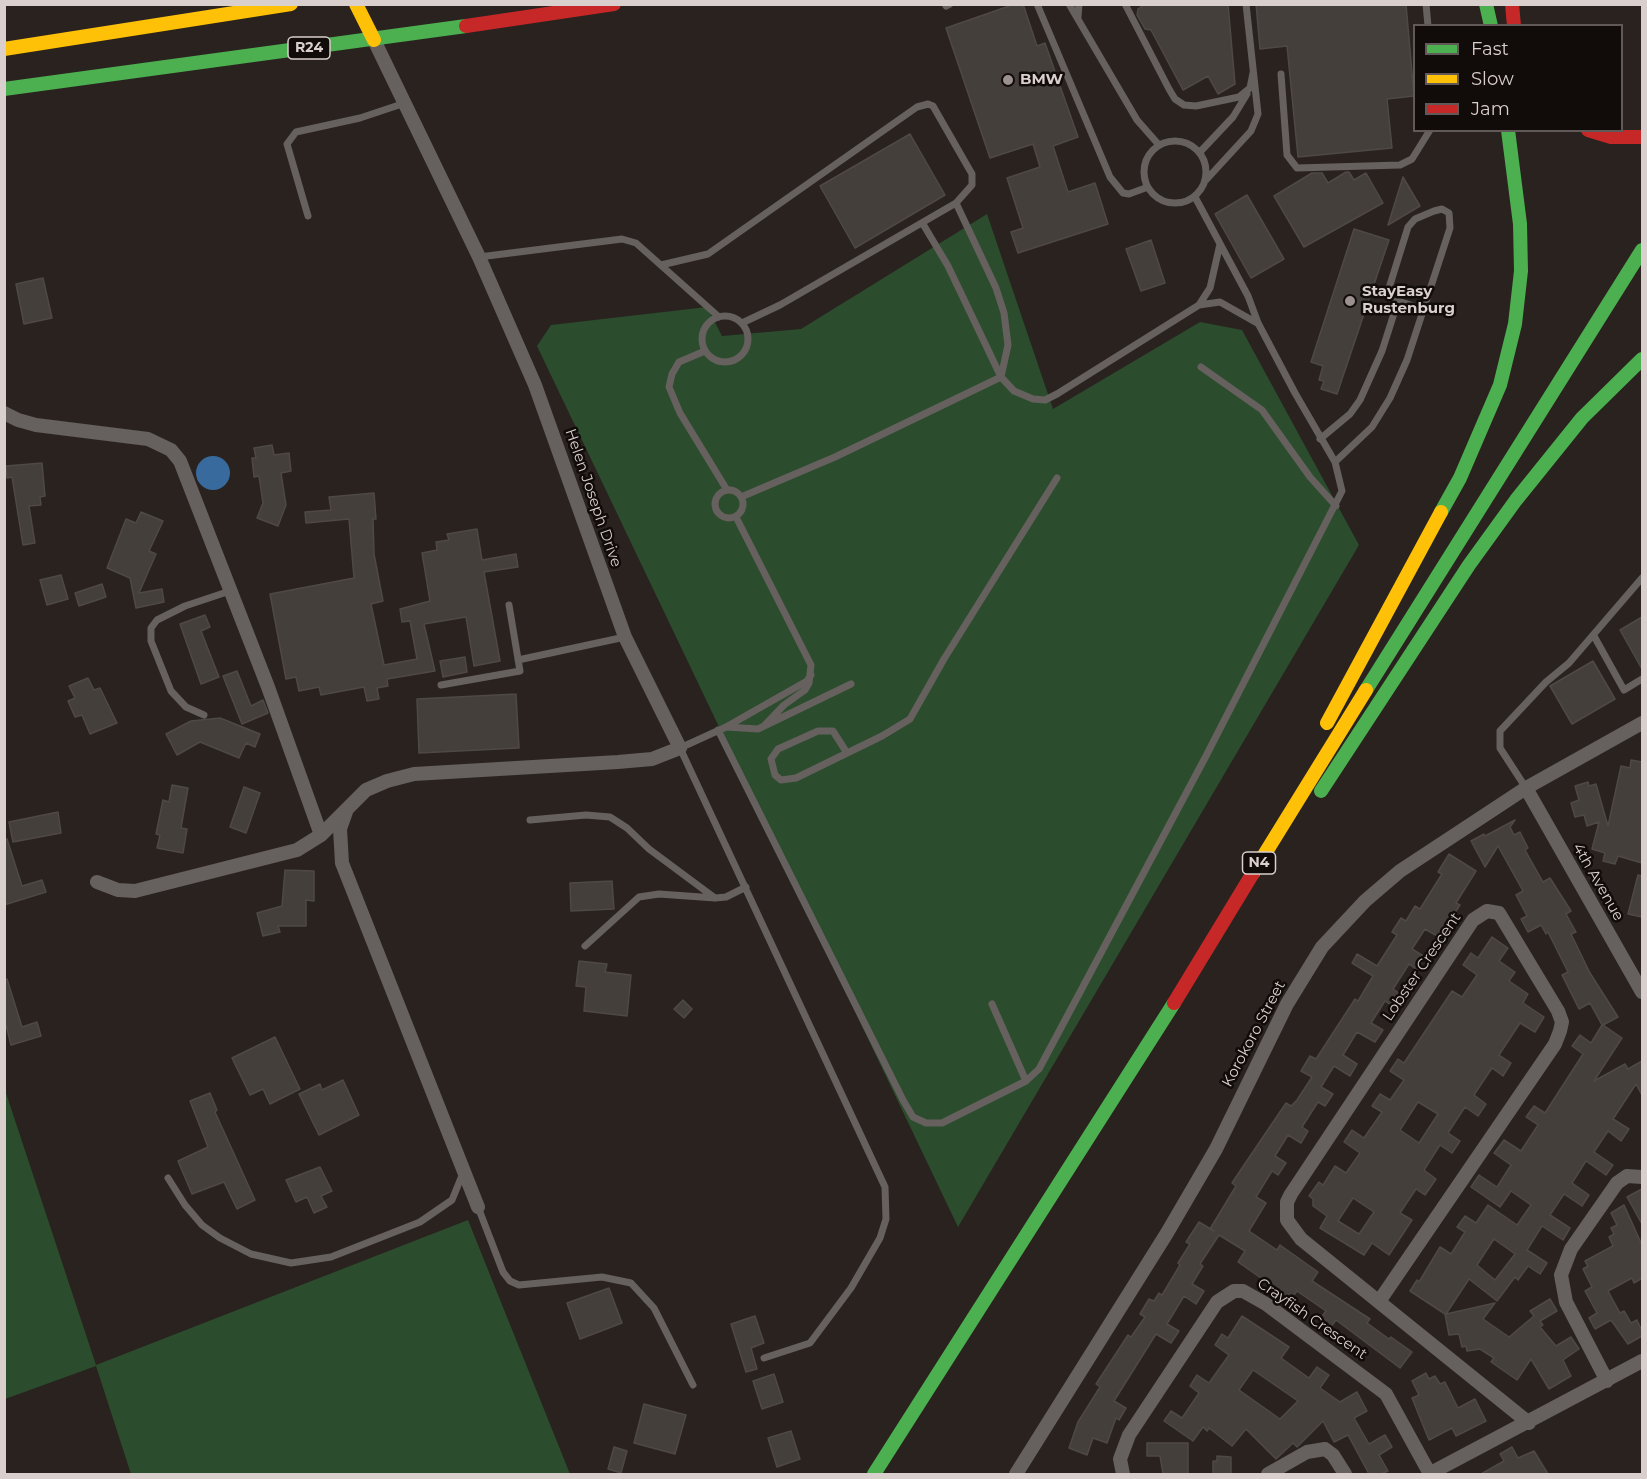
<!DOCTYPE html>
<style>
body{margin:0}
#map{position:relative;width:1647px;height:1479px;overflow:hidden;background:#29221f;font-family:Montserrat,sans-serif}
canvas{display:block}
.frame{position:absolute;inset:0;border:6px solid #d9cfcc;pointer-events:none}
.legend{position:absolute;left:1413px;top:24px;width:210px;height:108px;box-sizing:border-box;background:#110b09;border:2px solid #615957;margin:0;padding:8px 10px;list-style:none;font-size:18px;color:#d9cfcc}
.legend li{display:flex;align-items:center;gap:12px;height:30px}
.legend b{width:30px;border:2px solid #615957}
</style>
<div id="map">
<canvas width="1647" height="1479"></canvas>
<div class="frame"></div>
<ul class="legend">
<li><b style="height:8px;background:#4caf50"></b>Fast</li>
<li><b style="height:8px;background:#ffc107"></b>Slow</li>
<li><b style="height:8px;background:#c62828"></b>Jam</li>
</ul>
</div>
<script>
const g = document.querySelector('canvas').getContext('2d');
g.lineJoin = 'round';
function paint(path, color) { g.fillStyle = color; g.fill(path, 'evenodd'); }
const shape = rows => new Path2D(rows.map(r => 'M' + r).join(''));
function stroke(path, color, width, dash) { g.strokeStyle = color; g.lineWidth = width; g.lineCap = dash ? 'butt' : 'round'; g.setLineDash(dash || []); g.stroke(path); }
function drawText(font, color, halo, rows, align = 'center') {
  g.font = font + ' Montserrat,sans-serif'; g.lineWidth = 5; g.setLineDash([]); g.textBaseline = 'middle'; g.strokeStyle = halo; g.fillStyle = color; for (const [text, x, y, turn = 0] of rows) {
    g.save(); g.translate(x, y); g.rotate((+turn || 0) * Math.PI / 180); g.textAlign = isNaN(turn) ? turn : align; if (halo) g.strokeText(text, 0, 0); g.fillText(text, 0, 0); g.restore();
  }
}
paint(shape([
 [987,214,1053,409,1200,322,1242,330,1359,545,958,1227,537,346,551,325,707,307,722,336,801,329],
 [4,1087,96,1365,468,1220,570,1474,131,1474,96,1366,5,1399]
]), '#2b4c2d');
paint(shape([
 '196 473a17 17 0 1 1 34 0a17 17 0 1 1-34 0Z'
]), '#386a9d');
const building = shape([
 [1015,4,1023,4,1037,46,1045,43,1078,137,1053,146,1068,192,1095,183,1108,224,1018,253,1011,232,1023,228,1007,178,1040,167,1033,144,990,158,946,28,1015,4],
 [1145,4,1228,4,1235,84,1218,94,1208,76,1183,90,1151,30,1145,29,1137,15,1138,9,1145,4],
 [1256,4,1406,4,1414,96,1387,99,1392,148,1298,157,1287,46,1260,49,1256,4],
 [910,134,945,195,855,248,820,186,910,134],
 [1346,172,1349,172,1354,180,1366,173,1383,203,1304,247,1274,196,1312,173,1322,173,1328,183,1346,172],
 [1403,177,1420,206,1388,225,1403,177],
 [1247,195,1284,259,1251,278,1215,214,1247,195],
 [1354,229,1389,240,1337,394,1321,389,1324,381,1319,380,1323,366,1311,362,1354,229],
 [1151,240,1165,283,1141,291,1126,249,1151,240],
 [43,278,52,318,24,324,16,284,43,278],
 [272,445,274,455,289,453,291,471,281,473,286,505,278,526,257,518,263,503,259,476,254,477,252,458,256,458,254,448,272,445],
 [42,463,45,496,40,497,41,505,29,506,35,543,23,545,12,477,7,478,6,466,42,463],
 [374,493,376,519,373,519,374,554,383,601,371,604,384,665,417,659,410,621,402,622,400,609,430,601,422,553,437,550,436,542,449,540,447,534,477,529,482,560,516,554,518,567,484,572,500,661,474,666,466,617,424,624,435,671,387,679,388,686,377,688,379,699,367,701,364,687,321,695,319,687,299,691,296,677,286,679,270,594,354,578,349,519,306,523,305,512,331,510,329,497,374,493],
 [141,512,163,521,149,551,156,554,139,593,162,589,164,602,136,608,130,578,107,568,126,519,136,523,141,512],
 [61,575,68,599,47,605,40,580,61,575],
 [102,584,106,597,79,606,75,593,102,584],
 [205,615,210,627,201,631,219,677,201,684,180,624,205,615],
 [1642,617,1642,669,1620,630,1642,617],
 [465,657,467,672,443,677,440,661,465,657],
 [1593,661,1615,699,1572,724,1550,686,1593,661],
 [237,671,251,706,263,700,268,713,242,724,223,676,237,671],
 [88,678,94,690,100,688,117,723,90,734,82,715,75,717,68,701,75,698,69,686,88,678],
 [516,694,519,748,419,753,417,699,516,694],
 [220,718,260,734,255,747,246,743,239,758,200,742,177,755,166,734,191,721,220,718],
 [1631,760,1642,762,1642,863,1618,856,1615,864,1603,861,1605,853,1592,849,1599,822,1587,826,1584,815,1575,817,1571,803,1579,800,1575,786,1588,782,1589,786,1596,784,1608,826,1621,766,1630,768,1631,760],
 [172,785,188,788,181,828,187,829,183,853,157,848,160,835,156,834,163,800,169,802,172,785],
 [244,787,260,793,246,833,230,827,244,787],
 [58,812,61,833,13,842,9,822,58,812],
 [1515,820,1510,827,1514,835,1520,832,1528,848,1525,850,1543,882,1550,878,1571,911,1566,914,1576,932,1571,934,1590,973,1618,1017,1603,1025,1622,1038,1594,1081,1625,1064,1628,1069,1642,1061,1642,1095,1636,1084,1613,1119,1629,1129,1621,1141,1608,1131,1594,1152,1613,1165,1606,1175,1586,1161,1572,1183,1589,1195,1582,1206,1564,1194,1550,1215,1570,1228,1563,1240,1542,1226,1527,1250,1547,1263,1540,1274,1528,1266,1518,1280,1515,1277,1497,1301,1469,1279,1446,1314,1495,1303,1483,1319,1509,1337,1534,1316,1530,1311,1550,1299,1557,1311,1540,1321,1543,1325,1540,1327,1556,1346,1571,1337,1579,1349,1563,1360,1571,1376,1549,1389,1531,1359,1517,1380,1491,1362,1494,1358,1480,1349,1467,1351,1466,1346,1462,1347,1459,1334,1449,1335,1445,1314,1410,1291,1417,1280,1419,1282,1440,1247,1451,1254,1465,1232,1457,1227,1465,1216,1476,1223,1488,1205,1517,1225,1531,1205,1511,1191,1500,1207,1471,1187,1479,1175,1497,1187,1511,1165,1494,1153,1504,1140,1521,1151,1538,1125,1526,1117,1534,1106,1545,1113,1583,1054,1572,1046,1580,1035,1591,1043,1602,1025,1590,1003,1579,1009,1562,975,1568,972,1548,932,1546,934,1541,925,1528,932,1521,919,1527,916,1516,895,1523,891,1498,846,1485,867,1471,841,1484,834,1485,836,1515,820],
 [1494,1239,1515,1254,1495,1280,1477,1265,1494,1239],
 [7,839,22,886,42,880,46,892,4,905,4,840,7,839],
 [1449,854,1476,871,1456,903,1460,905,1439,937,1425,929,1412,949,1425,957,1417,970,1409,964,1393,989,1402,995,1394,1007,1385,1001,1371,1023,1383,1030,1375,1042,1357,1032,1343,1055,1357,1064,1350,1076,1334,1066,1321,1087,1333,1094,1325,1106,1318,1102,1302,1127,1308,1131,1301,1143,1288,1135,1275,1156,1286,1163,1278,1175,1272,1171,1256,1197,1266,1203,1249,1231,1277,1250,1280,1245,1318,1272,1312,1281,1370,1319,1367,1323,1389,1339,1391,1337,1412,1352,1400,1368,1336,1320,1330,1328,1319,1320,1326,1311,1297,1291,1291,1299,1238,1262,1245,1251,1219,1235,1200,1264,1203,1266,1192,1284,1204,1291,1196,1304,1184,1296,1167,1324,1179,1331,1171,1343,1156,1334,1114,1401,1126,1408,1119,1420,1116,1418,1107,1443,1093,1438,1087,1455,1069,1448,1078,1422,1100,1387,1096,1384,1128,1335,1131,1337,1145,1317,1140,1314,1149,1299,1154,1301,1159,1293,1162,1295,1180,1265,1178,1263,1190,1244,1186,1242,1199,1222,1214,1231,1210,1229,1236,1186,1232,1183,1242,1168,1286,1103,1291,1106,1297,1100,1312,1077,1301,1071,1310,1056,1316,1059,1355,999,1358,1001,1373,976,1352,963,1357,954,1377,966,1397,935,1392,932,1401,918,1406,921,1415,906,1420,909,1442,874,1438,872,1449,854],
 [285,870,314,871,314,901,306,900,306,926,278,926,280,932,263,936,257,913,282,906,285,870],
 [1638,875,1642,876,1642,917,1628,914,1638,875],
 [612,881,614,909,571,911,570,883,612,881],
 [1492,937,1508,948,1499,961,1515,972,1509,981,1528,994,1523,1003,1544,1017,1535,1032,1520,1023,1499,1055,1511,1063,1503,1076,1492,1068,1474,1095,1486,1104,1478,1116,1465,1107,1448,1133,1460,1141,1452,1153,1440,1145,1424,1170,1436,1179,1425,1195,1416,1189,1400,1213,1412,1220,1389,1255,1372,1243,1364,1255,1320,1228,1327,1216,1313,1206,1313,1199,1309,1196,1319,1182,1323,1185,1335,1166,1346,1173,1360,1153,1344,1142,1352,1130,1364,1138,1382,1112,1372,1106,1380,1094,1390,1100,1404,1080,1390,1071,1398,1059,1404,1063,1452,991,1462,997,1477,975,1463,965,1471,953,1478,958,1492,937],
 [1418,1102,1438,1114,1419,1143,1400,1130,1418,1102],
 [1353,1198,1374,1212,1359,1234,1338,1221,1353,1198],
 [579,961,607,964,605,972,631,975,627,1016,584,1011,586,987,576,986,579,961],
 [7,979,22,1027,37,1022,41,1036,11,1045,4,1017,4,980,7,979],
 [683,1000,692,1009,684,1018,674,1009,683,1000],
 [275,1037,300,1089,270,1104,263,1089,250,1095,232,1058,275,1037],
 [343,1080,359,1115,319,1135,299,1094,320,1084,322,1090,343,1080],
 [210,1093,217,1110,215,1112,255,1200,237,1209,224,1182,192,1194,178,1161,208,1147,190,1101,210,1093],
 [320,1167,332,1191,321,1196,327,1207,314,1213,307,1197,296,1202,286,1180,320,1167],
 [1642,1189,1642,1224,1627,1197,1642,1189],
 [1624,1205,1642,1245,1642,1278,1634,1283,1632,1278,1608,1291,1620,1313,1624,1311,1631,1323,1637,1320,1642,1331,1642,1336,1628,1344,1611,1320,1595,1329,1589,1318,1597,1313,1585,1291,1592,1287,1583,1269,1588,1266,1585,1261,1613,1246,1609,1237,1614,1234,1611,1228,1617,1225,1611,1213,1624,1205],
 [609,1288,622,1323,580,1339,567,1303,609,1288],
 [755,1316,764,1343,751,1348,757,1369,746,1372,731,1324,755,1316],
 [1242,1316,1289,1347,1281,1358,1309,1378,1317,1367,1329,1375,1320,1388,1340,1402,1357,1392,1367,1411,1354,1418,1369,1444,1385,1435,1392,1447,1379,1455,1388,1471,1381,1474,1369,1474,1348,1435,1334,1442,1323,1421,1297,1447,1293,1443,1276,1459,1246,1429,1232,1446,1209,1428,1207,1431,1203,1427,1193,1441,1164,1421,1171,1411,1182,1418,1199,1393,1190,1386,1197,1375,1209,1383,1229,1355,1215,1345,1222,1334,1228,1338,1242,1316],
 [1253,1370,1298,1401,1280,1419,1239,1390,1253,1370],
 [1426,1373,1429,1379,1435,1376,1440,1384,1445,1382,1458,1408,1475,1399,1486,1421,1456,1436,1452,1428,1429,1440,1412,1398,1419,1395,1412,1381,1426,1373],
 [774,1374,783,1402,762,1409,753,1381,774,1374],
 [644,1404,686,1415,675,1454,634,1443,644,1404],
 [791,1431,800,1459,777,1467,768,1438,791,1431],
 [1147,1443,1188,1443,1188,1474,1163,1474,1160,1456,1147,1456,1147,1443],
 [614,1447,627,1451,621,1473,608,1469,614,1447],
 [1512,1447,1518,1458,1534,1451,1548,1474,1481,1474,1504,1461,1500,1454,1512,1447],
 [1217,1456,1231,1457,1231,1474,1213,1474,1213,1461,1217,1461,1217,1456]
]);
paint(building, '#453f3c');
stroke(building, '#4f4946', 1.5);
stroke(shape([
 [1037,4,1110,177,1123,193,1129,194,1148,187],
 [1069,4,1137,120,1159,145],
 [1125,4,1169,89,1175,99,1184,105,1196,106,1239,97,1250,88,1253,73],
 [1426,4,1428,26],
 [946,6,950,4],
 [1078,17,1079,4],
 [1281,74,1287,155,1297,168,1400,165,1412,159,1430,130],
 '1144 172a31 31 0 1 1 62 0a31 31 0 1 1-62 0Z',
 [1200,152,1233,117,1247,94],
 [1206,180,1251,131,1258,114,1246,4],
 [308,216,287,144,296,132,360,118,405,103],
 [923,224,948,266,1001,377,1014,391,1033,399,1045,400,1057,394,1199,305,1220,302,1257,323],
 [479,257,622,239,636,243,719,317],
 [661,265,708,254,917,107,928,104,933,106,972,174,972,185,956,203,780,305,742,323],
 [1398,301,1423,309],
 [1199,305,1210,288,1220,244],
 '702 339a23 23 0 1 1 46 0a23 23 0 1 1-46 0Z',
 [705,351,679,362,672,374,669,387,680,413,727,490],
 [1201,367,1262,410,1310,477,1336,506],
 [1320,439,1350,414,1360,400,1382,351,1398,301,1392,297,1389,288,1408,227,1415,219,1434,211,1442,209,1449,213,1450,228,1407,360,1390,398,1372,427,1335,462],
 '715 504a14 14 0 1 1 28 0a14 14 0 1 1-28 0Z',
 [741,497,835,457,1001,377,1008,345,1004,313,996,288,956,203],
 [736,517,811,665,809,683,805,690,784,705,764,726],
 [1594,636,1624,690,1642,679],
 [518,660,625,637],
 [441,685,520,671,509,605],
 [204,715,186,707,171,691,151,641,151,628,157,620,185,606,230,591],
 [726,727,758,729,851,684],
 [718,730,903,1100,913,1117,926,1123,942,1123,1026,1081,1039,1069,1206,756,1342,491,1335,462,1295,393,1258,323,1248,296,1195,197],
 [847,753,833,731,818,731,778,749,771,759,775,775,781,780,796,778,882,736,910,719,944,659,1057,478],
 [1526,788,1500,748,1500,731,1546,682,1569,663,1642,578],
 [530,820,586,815,610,817,627,828,649,849,715,898],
 [585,946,639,897,659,894,715,898,726,897,746,887],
 [992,1004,1026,1081],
 [168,1178,185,1205,202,1225,220,1238,251,1254,291,1263,331,1257,420,1222,452,1200,463,1173],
 [478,1207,503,1272,510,1281,519,1285,602,1277,631,1283,654,1308,693,1385],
 [764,1358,810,1343,851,1288,880,1238,886,1219,885,1187,680,748,726,727,807,681,811,675]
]), '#66605e', 7);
stroke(shape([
 [4,413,18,420,36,425,148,439,171,450,180,461,268,687,321,835],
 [1526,788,1642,992],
 [346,812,340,829,342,863,478,1207],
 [97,882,118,890,135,891,297,850,321,835,366,790,387,781,414,774,618,762,652,759,680,748,625,637,535,385,479,257,374,40],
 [1380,1300,1555,1044,1560,1031,1562,1022,1558,1011,1499,913,1487,911,1473,920,1291,1194,1287,1202,1287,1220,1301,1239,1529,1423],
 [1607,1381,1566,1302,1561,1275,1571,1249,1617,1183,1627,1176,1642,1177],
 [1016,1474,1167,1233,1216,1149,1287,1004,1322,947,1365,901,1400,871,1526,788,1642,723],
 [1123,1474,1120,1459,1129,1435,1217,1302,1234,1291,1243,1291,1266,1304,1386,1394,1430,1474],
 [1268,1474,1307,1452,1325,1449,1333,1455,1345,1474],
 [1429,1474,1642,1361]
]), '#66605e', 14);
stroke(shape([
 [1486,4,1491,26],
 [4,89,466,26],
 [1441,512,1460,478,1500,385,1515,324,1521,271,1520,224,1508,130],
 [1366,690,1642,250],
 [1321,791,1469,565,1516,500,1582,418,1642,359],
 [874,1474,1174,1003]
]), '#4caf50', 14);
stroke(shape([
 [356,4,374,40],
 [4,49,291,4],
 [1327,723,1441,512],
 [1253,873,1366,690]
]), '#ffc107', 14);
stroke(shape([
 [1512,4,1514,26],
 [466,26,614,4],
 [1588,130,1611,137,1642,137],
 [1174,1003,1253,873]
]), '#c62828', 14);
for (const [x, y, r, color] of [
 [1008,80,6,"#9b928f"],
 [1350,301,6,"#9b928f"]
]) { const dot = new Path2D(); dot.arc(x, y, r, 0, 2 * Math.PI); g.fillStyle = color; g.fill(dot); stroke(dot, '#110b09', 2); }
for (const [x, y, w] of [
 [309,48,42],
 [1259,863,33]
]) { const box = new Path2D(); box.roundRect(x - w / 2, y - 11, w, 22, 4.5); g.fillStyle = '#110b09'; g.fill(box); stroke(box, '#d9cfcc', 1.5); }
drawText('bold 14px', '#d9cfcc', null, [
 ["R24",309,48],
 ["N4",1259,863]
]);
drawText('bold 15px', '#d9cfcc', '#110b09', [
 ["BMW",1020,80],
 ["StayEasy",1362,292],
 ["Rustenburg",1362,309]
], 'left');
drawText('15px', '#d9cfcc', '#110b09', [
 ["Helen Joseph Drive",593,498,71],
 ["4th Avenue",1598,882,60],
 ["Lobster Crescent",1422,967,-56],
 ["Korokoro Street",1254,1034,-62],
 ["Crayfish Crescent",1312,1319,35]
]);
</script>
